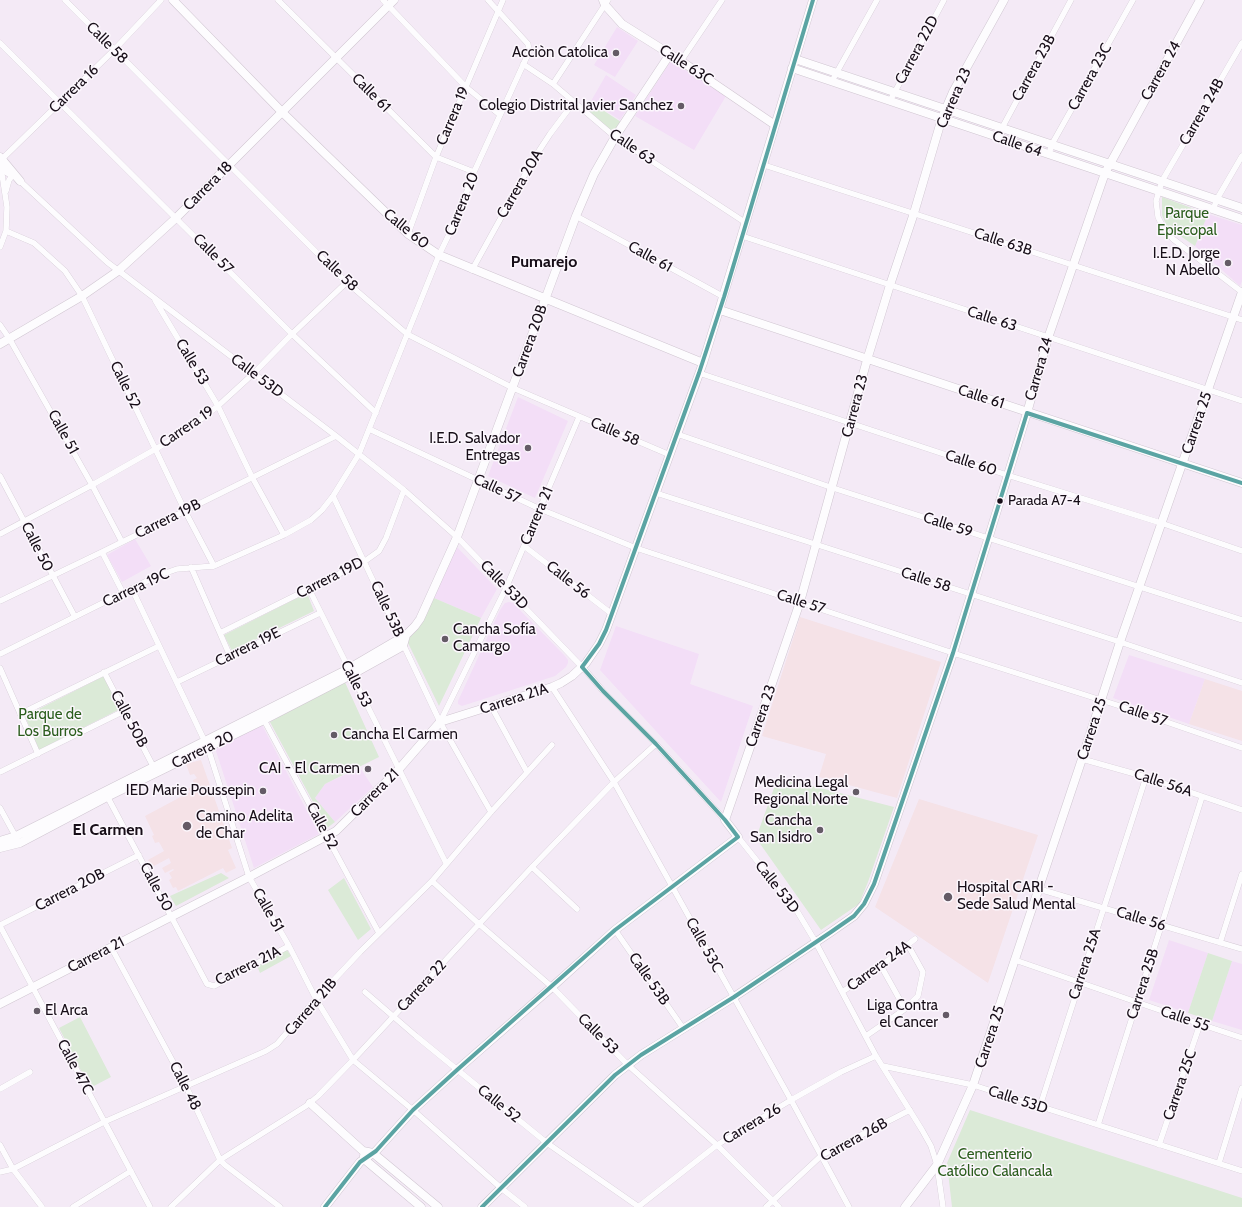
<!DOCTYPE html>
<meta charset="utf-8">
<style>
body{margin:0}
canvas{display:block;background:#f4eaf6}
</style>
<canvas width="1242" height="1207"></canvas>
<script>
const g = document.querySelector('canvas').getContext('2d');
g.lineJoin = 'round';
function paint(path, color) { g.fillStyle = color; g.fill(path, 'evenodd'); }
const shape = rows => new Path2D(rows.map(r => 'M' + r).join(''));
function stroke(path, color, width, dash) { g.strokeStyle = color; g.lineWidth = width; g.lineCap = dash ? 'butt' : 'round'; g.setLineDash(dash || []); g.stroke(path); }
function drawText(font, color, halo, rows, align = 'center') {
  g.font = font + ' Cabin,sans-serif'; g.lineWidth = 3; g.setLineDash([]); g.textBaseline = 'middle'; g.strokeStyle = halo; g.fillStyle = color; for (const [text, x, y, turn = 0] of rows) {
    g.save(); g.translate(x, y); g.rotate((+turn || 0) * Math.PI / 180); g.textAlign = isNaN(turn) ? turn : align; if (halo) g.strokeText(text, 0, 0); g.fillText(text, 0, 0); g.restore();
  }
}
paint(shape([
 [617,27,638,41,615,77,594,65],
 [671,61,726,96,694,150,635,116],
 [606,75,636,95,620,120,591,101],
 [1208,214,1242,225,1242,281,1240,286,1195,246],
 [518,397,568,421,535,498,488,476],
 [135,539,151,566,122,582,107,555],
 [457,547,497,589,481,618,434,598],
 [509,602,513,603,565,656,568,660,568,663,566,667,555,676,462,706,458,704,458,701,500,610,505,603],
 [616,626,699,654,690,684,753,706,721,802,600,670],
 [1129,655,1205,679,1189,724,1113,698],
 [262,725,319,834,254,868,215,748],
 [360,768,373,787,335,822,315,798,325,784],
 [1169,940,1208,953,1188,1013,1149,1000],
 [1232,961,1242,964,1242,1030,1212,1021]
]), '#f3def7');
paint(shape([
 [800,617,941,662,897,798,819,777,826,754,762,736],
 [1205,679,1242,691,1242,741,1189,724],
 [201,760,232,848,228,850,236,868,226,873,223,868,178,891,176,887,173,888,169,880,172,878,169,873,174,870,173,869,165,873,162,868,171,863,169,858,152,867,148,860,164,851,159,842,155,843,152,836,154,835,145,816,190,792,188,789,194,785,193,780,197,778,194,774,190,775,186,764],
 [919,799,1038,835,988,983,875,907]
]), '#f5e2e7');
paint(shape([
 [589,101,621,122,613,133,584,109],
 [1162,197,1208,214,1195,246,1167,227,1162,215],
 [307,593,314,611,232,651,224,635],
 [434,598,481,618,439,706,406,639,417,629],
 [108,674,124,707,39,750,25,716],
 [344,680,379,757,325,784,315,798,335,822,327,828,270,722],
 [778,777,894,807,868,882,859,904,821,930,756,838],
 [221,873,229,878,176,906,170,896],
 [344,878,371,929,358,940,328,890],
 [287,950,291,956,260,973,257,966],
 [1208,953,1232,961,1212,1021,1188,1013],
 [80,1017,111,1077,90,1088,59,1028],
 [970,1110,1242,1198,1242,1207,952,1207,947,1163]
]), '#dbead7');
const street = shape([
 [65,0,343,279,407,334,513,388,670,455],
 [278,0,436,157,474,172],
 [383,0,466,87,500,115],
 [0,43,292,334,376,413],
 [1242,43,1162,181,1156,201,1158,217,1164,229,1173,239,1242,292],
 [681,61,722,0],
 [523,64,553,84,615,137,746,223],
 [832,81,877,0],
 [553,84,608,0],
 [890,101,944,0],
 [999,137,1002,128,1071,0],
 [1049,154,1052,144,1133,0],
 [2,159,114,50,161,0],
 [764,165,1242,320],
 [20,181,107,262,336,436,404,490,457,537,586,671,603,691,656,744,725,820],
 [6,191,9,180,13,175],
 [1213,210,1217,199,1242,156],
 [576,216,724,297],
 [6,231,34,243,65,271,82,296,185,511,214,566],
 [408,234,436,157,503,0],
 [742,236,1242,401],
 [0,247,6,231,7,207,1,168],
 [472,270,533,160,550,134,574,102],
 [155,300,218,406,252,477,284,535],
 [0,325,9,338,92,485,122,542],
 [699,373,1007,475,1161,523,1242,551],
 [369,429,540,509,636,548,953,653,1120,706,1242,748],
 [677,434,833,488,1242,620],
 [0,476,75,617],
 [656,493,1120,642,1242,683],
 [333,496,440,722,491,812],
 [0,534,92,485,175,438,196,423,218,406,254,373,292,334,347,282],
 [524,546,612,614],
 [102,552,123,593],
 [191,567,230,656],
 [132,589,208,748,249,877,289,946,316,999,353,1060,413,1110,501,1188,525,1207],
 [309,589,446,863],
 [0,601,102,552,336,436],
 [220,633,365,561,379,551,386,538,404,490],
 [0,654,157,576,177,569,214,566,284,535,311,520,322,510,333,496,359,454,439,255,458,216,474,172,529,52,528,44,488,0],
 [0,668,38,754],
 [104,672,153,766],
 [177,682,320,613],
 [552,687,614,782,791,1100,849,1207],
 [491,706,527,772],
 [20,714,159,646],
 [264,720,379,933],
 [440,722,506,588,579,417],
 [1082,759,1146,777,1242,810],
 [0,772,124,711],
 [106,794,207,984,214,986,289,946],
 [0,808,17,839],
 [738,837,797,911,815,941,876,1056,922,1130,931,1146,937,1165,943,1207],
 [532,867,577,909],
 [432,881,479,924,552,987,628,1065,717,1145,779,1207],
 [1039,889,1242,949],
 [0,925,139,855],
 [0,926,150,1207],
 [615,930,683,1028],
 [1220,943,1242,874],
 [111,947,186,1086,220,1160,225,1165,280,1207],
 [1015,960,1200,1024,1242,1038],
 [881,966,905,1009],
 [365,992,416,1036,547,1143,639,1207],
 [842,992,881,966,915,939],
 [866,1036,905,1009,918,996,923,972,908,945],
 [883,1066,973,1085,1242,1171],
 [0,1089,30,1072],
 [1040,1106,1146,777],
 [1098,1125,1202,797],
 [0,1145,13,1169,42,1207],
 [1159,1145,1200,1024],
 [1219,1163,1242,1088],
 [0,1172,13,1169,104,1122,266,1051,277,1044,316,999,360,952,432,881,491,812,552,745],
 [73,1207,131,1171],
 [171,1207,220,1160,306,1106,318,1096,353,1060,532,867,614,782,656,744],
 [638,1207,717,1145,791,1100,841,1072,876,1056],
 [766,1207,822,1155,910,1110]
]);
const secondary = shape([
 [173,0,282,112,408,234,439,255,703,363],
 [603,0,605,5,622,24,681,61,775,125],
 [795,59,1242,208],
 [792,68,1242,219],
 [0,157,20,181],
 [0,167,13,175],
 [720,310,1242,483],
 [0,344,82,296,118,271,176,218,394,0],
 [0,841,16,836,348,669,406,635,415,626,420,619,457,537,576,216,594,174,615,137,670,54],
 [0,848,20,843,107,797,264,720,351,675,403,646,406,635],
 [0,1004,249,877,336,831,399,769,440,722,552,687,561,683,572,676,586,663,599,644,606,630,703,363,813,0],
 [310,1103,363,1151,373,1153,438,1207],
 [364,1156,364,1159,421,1207],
 [325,1207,360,1162,376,1151,413,1110,457,1070,552,987,615,930,738,837,725,820,800,602,867,360,890,285,914,213,942,118,953,92,1004,0],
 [482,1207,615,1075,641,1055,734,997,831,932,854,916,864,904,874,884,953,653,1027,413,1048,338,1105,173,1200,0],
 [905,1207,937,1165,973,1085,1082,759,1120,642,1242,292]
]);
stroke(street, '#d0c6d1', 6);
stroke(secondary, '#d0c6d1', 9);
stroke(street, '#fdfcfe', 5.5);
stroke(secondary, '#fdfcfe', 8);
stroke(shape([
 [325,1207,360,1162,376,1151,413,1110,457,1070,615,930,738,837,725,820,656,744,603,691,582,667,599,644,606,630,699,373,724,297,813,0],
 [482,1207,615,1075,641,1055,734,997,831,932,854,916,864,904,874,884,953,653,1027,413,1242,483]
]), '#5ba4a3', 4);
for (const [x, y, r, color] of [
 [616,53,4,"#645b66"],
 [681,106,4,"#645b66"],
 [1228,263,4,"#645b66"],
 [528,448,4,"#645b66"],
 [1000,501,3.5,"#170e18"],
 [445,639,4,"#645b66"],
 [334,735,4,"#645b66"],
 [368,769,4,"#645b66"],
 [263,791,4,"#645b66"],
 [856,792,4,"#645b66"],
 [187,826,5,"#645b66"],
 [820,830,4,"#645b66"],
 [948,897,5,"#645b66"],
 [37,1011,4,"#645b66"],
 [946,1015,4,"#645b66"]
]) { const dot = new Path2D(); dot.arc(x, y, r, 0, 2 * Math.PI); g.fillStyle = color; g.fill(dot); stroke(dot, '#fcf7fd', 1.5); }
drawText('14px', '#170e18', '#fcf7fd', [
 ["Parada A7-4",1008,501]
], 'left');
drawText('15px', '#170e18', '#fcf7fd', [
 ["Calle 58",107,43,45],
 ["Carrera 22D",917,50,-62],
 ["Calle 63C",686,65,33],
 ["Carrera 23B",1034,68,-61],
 ["Carrera 24",1161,71,-61],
 ["Carrera 23C",1090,77,-61],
 ["Carrera 16",74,89,-44],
 ["Calle 61",371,93,45],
 ["Carrera 23",954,98,-66],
 ["Carrera 24B",1202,112,-60],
 ["Carrera 19",453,116,-67],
 ["Calle 64",1017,144,19],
 ["Calle 63",632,147,34],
 ["Carrera 20A",520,184,-60],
 ["Carrera 18",208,186,-45],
 ["Carrera 20",462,204,-68],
 ["Calle 60",406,229,39],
 ["Calle 63B",1003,242,18],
 ["Calle 57",213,254,45],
 ["Calle 61",650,257,29],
 ["Calle 58",337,271,44],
 ["Calle 63",992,319,18],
 ["Carrera 20B",530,341,-70],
 ["Calle 53",192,362,59],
 ["Carrera 24",1039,369,-74],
 ["Calle 53D",257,376,37],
 ["Calle 52",125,385,64],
 ["Calle 61",981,397,18],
 ["Carrera 23",855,406,-75],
 ["Carrera 25",1197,423,-71],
 ["Carrera 19",187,427,-34],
 ["Calle 51",63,432,61],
 ["Calle 58",615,432,23],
 ["Calle 60",971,463,18],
 ["Calle 57",497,489,25],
 ["Carrera 21",537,516,-67],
 ["Carrera 19B",168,519,-26],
 ["Calle 59",948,525,18],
 ["Calle 50",37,547,63],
 ["Carrera 19D",330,578,-27],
 ["Calle 56",568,580,38],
 ["Calle 58",926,580,18],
 ["Calle 53D",504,585,46],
 ["Carrera 19C",136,588,-25],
 ["Calle 57",801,602,18],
 ["Calle 53B",387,609,65],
 ["Carrera 19E",248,647,-26],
 ["Calle 53",356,684,63],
 ["Carrera 21A",514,699,-18],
 ["Calle 57",1143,714,19],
 ["Carrera 23",761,716,-71],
 ["Calle 50B",129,719,62],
 ["Carrera 25",1092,729,-72],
 ["Carrera 20",203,750,-26],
 ["Calle 56A",1163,783,18],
 ["Carrera 21",375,793,-45],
 ["Calle 52",322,826,62],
 ["Calle 50",156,887,62],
 ["Calle 53D",777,887,52],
 ["Carrera 20B",70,890,-27],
 ["Calle 51",268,910,60],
 ["Calle 56",1141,919,17],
 ["Calle 53C",704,945,61],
 ["Carrera 21",96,955,-27],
 ["Carrera 25A",1085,964,-72],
 ["Carrera 21A",248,966,-26],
 ["Carrera 24A",879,966,-36],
 ["Calle 53B",649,979,55],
 ["Carrera 25B",1143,984,-72],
 ["Carrera 22",422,986,-47],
 ["Carrera 21B",311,1007,-49],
 ["Calle 55",1185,1019,19],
 ["Calle 53",598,1034,45],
 ["Carrera 25",990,1037,-72],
 ["Calle 47C",75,1067,62],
 ["Carrera 25C",1180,1085,-71],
 ["Calle 48",185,1086,63],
 ["Calle 53D",1018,1100,18],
 ["Calle 52",499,1104,39],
 ["Carrera 26",752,1124,-31],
 ["Carrera 26B",854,1140,-29]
]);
drawText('15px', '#170e18', '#fcf7fd', [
 ["Acciòn Catolica",608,53],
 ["Colegio Distrital Javier Sanchez",673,106],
 ["I.E.D. Jorge",1220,254],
 ["N Abello",1220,271],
 ["I.E.D. Salvador",520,439],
 ["Entregas",520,456],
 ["Cancha Sofía",453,630,"left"],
 ["Camargo",453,647,"left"],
 ["Cancha El Carmen",342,735,"left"],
 ["CAI - El Carmen",360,769],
 ["Medicina Legal",848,783],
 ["Regional Norte",848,800],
 ["IED Marie Poussepin",255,791],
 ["Camino Adelita",196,817,"left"],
 ["de Char",196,834,"left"],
 ["Cancha",812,821],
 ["San Isidro",812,838],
 ["Hospital CARI -",957,888,"left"],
 ["Sede Salud Mental",957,905,"left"],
 ["Liga Contra",938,1006],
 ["el Cancer",938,1023],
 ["El Arca",45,1011,"left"]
], 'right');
drawText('15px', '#2b5d1d', '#fcf7fd', [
 ["Parque",1187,214],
 ["Episcopal",1187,231],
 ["Parque de",50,715],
 ["Los Burros",50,732],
 ["Cementerio",995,1155],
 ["Católico Calancala",995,1172]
]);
drawText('bold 16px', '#170e18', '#fcf7fd', [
 ["Pumarejo",544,262],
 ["El Carmen",108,830]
]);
</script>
